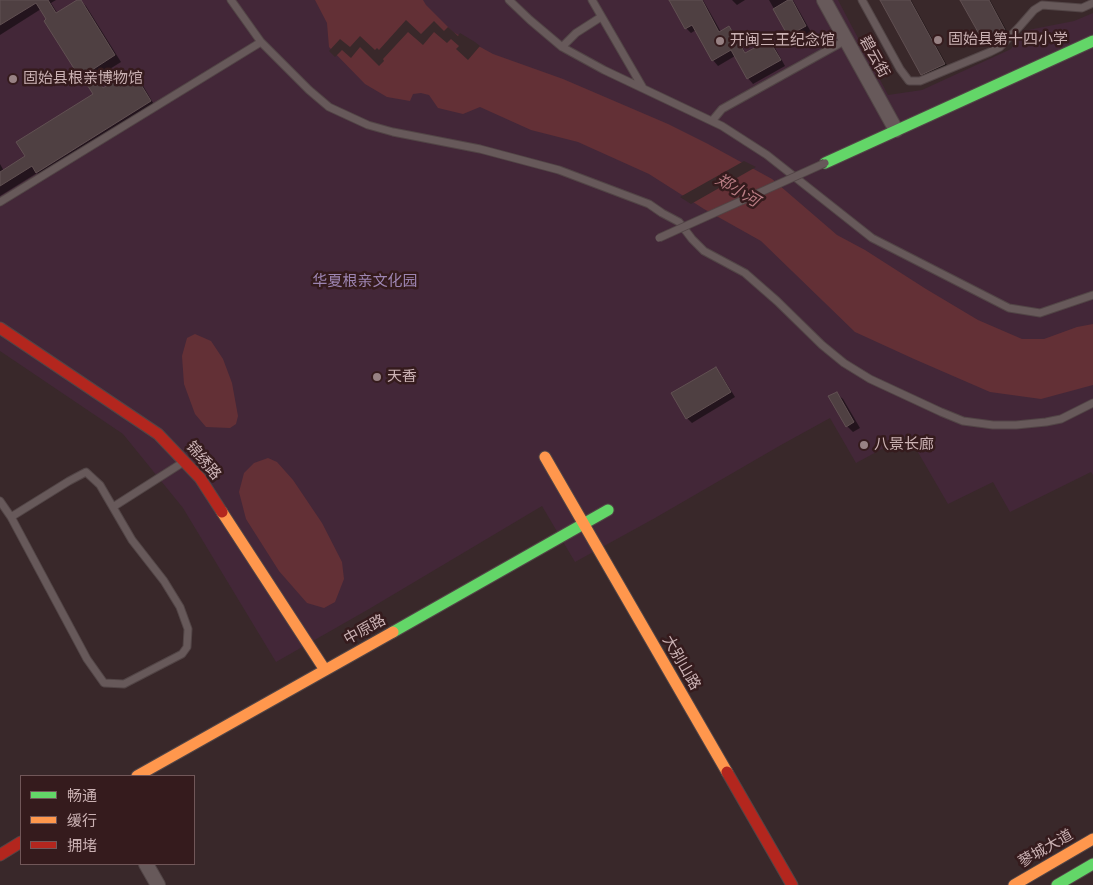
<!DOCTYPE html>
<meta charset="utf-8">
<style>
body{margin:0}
#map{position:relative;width:1093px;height:885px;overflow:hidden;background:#39282a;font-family:"Space Grotesk","Noto Sans SC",sans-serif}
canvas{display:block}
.legend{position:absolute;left:20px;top:775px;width:175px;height:90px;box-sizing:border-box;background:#351b1d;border:1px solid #715759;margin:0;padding:6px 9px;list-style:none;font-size:15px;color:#cbb2b4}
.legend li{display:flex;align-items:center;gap:10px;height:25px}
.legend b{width:25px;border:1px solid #715759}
</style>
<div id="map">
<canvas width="1093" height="885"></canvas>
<ul class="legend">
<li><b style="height:6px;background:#63d668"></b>畅通</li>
<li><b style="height:6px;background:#ff974d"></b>缓行</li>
<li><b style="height:6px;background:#b3261e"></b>拥堵</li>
</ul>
</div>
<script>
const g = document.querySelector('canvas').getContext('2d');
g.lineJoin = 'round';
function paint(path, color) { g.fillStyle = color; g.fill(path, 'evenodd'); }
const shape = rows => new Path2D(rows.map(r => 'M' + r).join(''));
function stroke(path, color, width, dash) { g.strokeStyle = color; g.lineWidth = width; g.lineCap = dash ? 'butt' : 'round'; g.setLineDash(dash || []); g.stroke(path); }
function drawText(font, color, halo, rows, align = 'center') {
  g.font = font + ' "Space Grotesk","Noto Sans SC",sans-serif'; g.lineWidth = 5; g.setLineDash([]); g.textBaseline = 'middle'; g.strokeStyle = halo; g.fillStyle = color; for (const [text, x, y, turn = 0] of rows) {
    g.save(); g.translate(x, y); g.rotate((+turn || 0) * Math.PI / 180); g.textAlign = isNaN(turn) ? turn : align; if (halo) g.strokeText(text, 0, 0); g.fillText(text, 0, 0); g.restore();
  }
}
paint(shape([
 [0,0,838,0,888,95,922,90,1011,49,1023,31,1074,21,1093,13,1093,475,1091,472,1010,512,993,482,948,504,908,435,856,463,830,418,781,445,655,518,575,562,542,506,369,609,276,662,183,508,123,434,0,351]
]), '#432738');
paint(shape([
 [315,0,423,0,426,5,453,32,493,54,563,79,668,124,708,144,772,179,837,235,865,250,926,289,978,320,1022,339,1044,339,1077,327,1093,324,1093,385,1041,399,990,392,914,359,855,332,761,241,704,209,649,174,578,142,531,130,480,107,463,114,438,108,429,95,421,93,413,94,410,101,387,97,365,84,329,47,327,23],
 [195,334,211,341,223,359,232,383,238,416,236,424,230,428,206,427,195,414,184,384,182,356,187,338],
 [268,458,277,462,293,480,322,523,342,562,344,579,335,602,324,608,307,603,279,571,246,519,239,492,244,473,254,463]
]), '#633036');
paint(shape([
 [406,20,421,34,434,21,444,31,448,27,458,36,460,33,475,42,480,46,468,60,456,49,459,46,451,39,447,43,434,32,423,45,408,32,383,59,384,61,379,66,360,47,351,58,342,50,335,57,329,51,340,39,350,47,360,36,375,50,377,48,379,50],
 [744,161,756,167,691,204,680,197]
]), '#39282a');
paint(shape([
 [0,0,56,0,51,3,58,14,80,0,86,6,121,62,97,77,104,88,132,71,138,77,156,108,43,178,37,173,0,196,0,164,4,171,27,157,95,94,81,77,41,9,0,35],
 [670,0,703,0,721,32,729,27,735,33,746,54,769,41,774,46,785,66,753,84,748,78,735,56,718,66,713,60,696,30,691,33,686,28],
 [732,0,745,0,737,5],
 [769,0,793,0,811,32,795,41,789,35],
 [882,0,911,0,949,69,927,79,922,74],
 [962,0,990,0,1009,35,989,46,984,41],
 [716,368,720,373,735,397,692,423,687,418],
 [836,393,843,399,860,428,853,432,847,426]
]), '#0007');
const building = shape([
 [0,0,48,0,56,13,77,0,81,0,115,55,92,70,103,88,132,70,151,101,36,173,32,166,0,186,0,172,25,156,16,142,93,94,82,77,80,78,44,21,46,19,36,3,0,25,0,0],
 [669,0,702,0,719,32,729,26,745,53,769,40,781,60,747,79,731,50,712,61,692,25,685,29,669,0],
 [788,0,792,0,806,26,788,36,773,9,788,0],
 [880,0,910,0,945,64,921,75,880,0],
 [960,0,989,0,1005,30,983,41,960,0],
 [716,367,731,392,686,419,671,393,716,367],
 [837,392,854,422,846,427,828,396,837,392]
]);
paint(building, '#4f4042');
stroke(building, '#615052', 1);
const lane = shape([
 [231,0,261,42,309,90,329,107,368,125,393,132,480,149,559,170,649,204,662,213,679,222,692,239,704,251,745,273,777,301,822,345,844,363,870,379,941,412,963,421,993,425,1016,425,1046,422,1061,419,1093,403],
 [509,0,530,20,562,47,604,70,722,126,767,155,872,238,1009,308,1040,313,1093,295],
 [592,0,643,88],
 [862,0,900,69,909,81,920,81,990,52,1000,47,1020,26,1034,10,1042,5,1082,8,1093,3],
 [562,47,576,33,601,17],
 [712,121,722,109,846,40],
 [0,202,261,42],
 [0,501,11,517,87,659,104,683,124,684,182,654,187,647,188,629,180,607,164,581,132,540,100,485,86,472,69,481,11,517],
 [113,507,182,463]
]);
const street = shape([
 [824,0,896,130],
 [146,864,158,885]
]);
const fast = shape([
 [825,163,1093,41],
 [393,632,608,510],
 [1057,885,1093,864]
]);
const slow = shape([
 [545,457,727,772],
 [222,512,325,670],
 [137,776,393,632],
 [1014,885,1093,839]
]);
const jam = shape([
 [0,328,158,434,200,478,222,512],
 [727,772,792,885],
 [0,855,21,842]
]);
stroke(lane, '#524546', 9);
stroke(street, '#524546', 16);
stroke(fast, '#524546', 13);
stroke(slow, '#524546', 13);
stroke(jam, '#524546', 13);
stroke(lane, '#67595a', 7);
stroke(street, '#67595a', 14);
stroke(fast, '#63d668', 11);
stroke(slow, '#ff974d', 11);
stroke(jam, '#b3261e', 11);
const laneBridge = shape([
 [659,238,825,163]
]);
stroke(laneBridge, '#524546', 9, []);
stroke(laneBridge, '#67595a', 7);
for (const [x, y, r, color] of [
 [938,40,5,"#988284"],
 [720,41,5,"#988284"],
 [13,79,5,"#988284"],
 [377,377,5,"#988284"],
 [864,445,5,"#988284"]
]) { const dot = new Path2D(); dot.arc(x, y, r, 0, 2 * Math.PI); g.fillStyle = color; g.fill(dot); stroke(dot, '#351b1d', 2); }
drawText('15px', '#cbb2b4', '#351b1d', [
 ["固始县第十四小学",948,40],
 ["开闽三王纪念馆",730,41],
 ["固始县根亲博物馆",23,79],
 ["天香",387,377],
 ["八景长廊",874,445]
], 'left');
drawText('15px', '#cbb2b4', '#351b1d', [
 ["碧云街",874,57,61],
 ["锦绣路",203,461,50],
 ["中原路",365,630,-29],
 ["大别山路",681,663,60],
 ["蓼城大道",1046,849,-30]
]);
drawText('15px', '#9d85b2', '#351b1d', [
 ["华夏根亲文化园",365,282]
]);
drawText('italic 16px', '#ba7e85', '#351b1d', [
 ["郑小河",737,191,31]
]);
</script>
